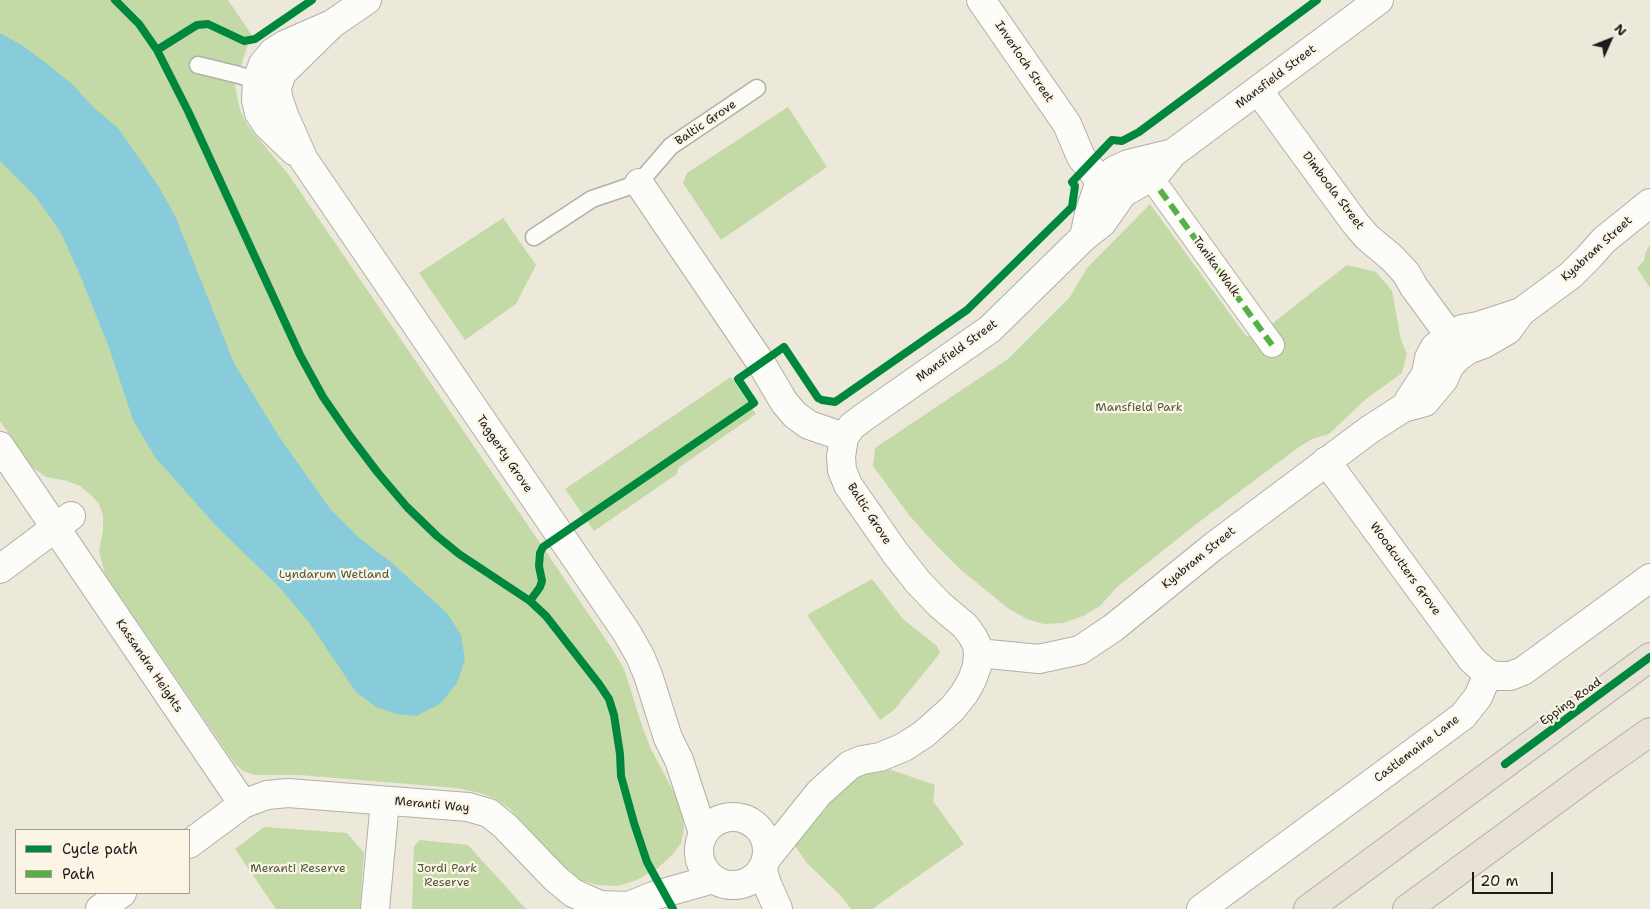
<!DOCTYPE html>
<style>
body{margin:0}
#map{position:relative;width:1650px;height:909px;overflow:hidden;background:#ece8da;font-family:"Shantell Sans",sans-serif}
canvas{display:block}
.legend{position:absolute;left:15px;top:829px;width:175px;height:65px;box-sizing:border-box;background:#fcf5e5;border:1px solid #a29e95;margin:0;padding:6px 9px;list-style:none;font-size:15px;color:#1c1c1c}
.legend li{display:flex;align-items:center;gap:10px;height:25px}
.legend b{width:25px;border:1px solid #a29e95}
.north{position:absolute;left:1585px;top:15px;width:50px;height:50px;-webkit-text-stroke:4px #fcf5e5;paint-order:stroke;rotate:46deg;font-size:14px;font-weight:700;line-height:20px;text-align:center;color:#1c1c1c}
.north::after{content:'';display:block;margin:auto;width:18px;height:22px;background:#1c1c1c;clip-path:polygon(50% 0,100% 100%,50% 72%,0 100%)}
.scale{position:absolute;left:1472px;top:872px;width:81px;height:22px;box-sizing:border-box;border:2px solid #1c1c1c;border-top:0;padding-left:6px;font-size:15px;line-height:18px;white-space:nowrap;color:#1c1c1c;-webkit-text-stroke:4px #fcf5e5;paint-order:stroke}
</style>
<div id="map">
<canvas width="1650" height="909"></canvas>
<ul class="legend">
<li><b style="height:6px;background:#00873e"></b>Cycle path</li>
<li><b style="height:6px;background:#55b145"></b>Path</li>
</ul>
<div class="north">N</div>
<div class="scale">20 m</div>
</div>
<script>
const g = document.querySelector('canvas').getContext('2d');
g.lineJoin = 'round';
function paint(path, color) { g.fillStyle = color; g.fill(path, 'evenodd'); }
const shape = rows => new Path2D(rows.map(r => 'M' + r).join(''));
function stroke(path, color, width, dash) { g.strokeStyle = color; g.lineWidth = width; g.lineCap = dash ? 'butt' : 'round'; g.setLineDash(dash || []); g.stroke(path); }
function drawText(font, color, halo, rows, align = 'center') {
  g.font = font + ' "Shantell Sans",sans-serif'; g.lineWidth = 4.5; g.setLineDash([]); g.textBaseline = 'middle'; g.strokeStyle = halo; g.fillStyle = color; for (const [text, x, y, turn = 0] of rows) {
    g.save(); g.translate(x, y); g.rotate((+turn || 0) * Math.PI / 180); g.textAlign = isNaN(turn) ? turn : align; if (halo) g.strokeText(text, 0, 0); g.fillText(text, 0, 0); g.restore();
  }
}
paint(shape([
 [0,0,228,0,251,34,235,86,240,110,248,126,288,174,611,647,624,669,642,726,651,749,682,808,684,829,681,843,673,854,658,868,637,880,618,886,598,885,580,880,567,870,510,809,494,798,480,793,457,788,299,775,255,775,243,771,235,764,105,574,99,551,103,530,103,515,99,504,92,496,80,486,67,481,46,477,31,466,0,421],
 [788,107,827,167,721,240,683,183,687,173],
 [1150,204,1246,336,1255,337,1347,265,1376,272,1392,291,1401,340,1407,354,1402,373,1366,399,1329,434,1312,439,1299,447,1199,522,1117,587,1100,606,1083,616,1063,623,1044,624,1027,619,1009,609,961,570,934,543,909,515,873,466,875,448,1008,359,1070,297,1087,268],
 [503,218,536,265,516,304,465,340,419,273],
 [1650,245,1650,288,1637,268,1644,261,1646,251],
 [731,377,756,414,678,468,677,474,594,531,565,489],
 [872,579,903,619,937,646,940,653,894,710,880,720,807,615],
 [883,767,935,785,933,801,964,844,872,909,851,909,841,896,806,862,791,840,825,811,830,801,854,775],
 [264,827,347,833,364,853,360,909,276,909,235,849],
 [420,840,468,845,526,909,412,909,414,846]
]), '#c3daa6');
paint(shape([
 [0,33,23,46,46,63,72,84,94,108,118,128,159,187,176,218,234,363,278,435,331,510,358,537,392,563,447,613,461,635,465,660,457,683,440,704,416,716,397,714,376,707,356,692,308,621,279,587,216,526,155,457,133,420,108,345,80,275,61,233,36,197,0,161]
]), '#88ccdb');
const service = shape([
 [198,65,239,75,263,83],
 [534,237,592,199,639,183,671,146,757,88]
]);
const pedestrian = shape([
 [1160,190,1272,345]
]);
const minor = shape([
 [981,0,1067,124,1081,157,1100,181,1123,193],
 [332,24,282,73,277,87,278,97,284,115,304,160,627,633,640,656,648,675,668,738,679,760,703,833],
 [1258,90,1355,223,1367,237,1392,258,1406,273,1414,287,1450,336,1458,357],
 [294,151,267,125,259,113,256,100,257,80,263,64,273,52,286,44,332,24,367,0],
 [639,183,761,363,784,402,795,415,809,425,844,437,841,457,842,470,848,485,896,554,918,582,940,605,965,626,973,637,977,645,978,653,977,666,972,680,964,694,952,709,924,734,904,747,880,757,862,760,850,765,819,793,766,859],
 [1084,237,1089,214,1100,181,1115,170,1128,164,1173,153],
 [1409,400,1426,374,1429,358,1435,347,1450,336,1462,329,1478,326,1521,312,1571,275,1589,257,1604,240,1650,203],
 [844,437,852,426,864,417,990,329,1084,237,1102,223,1123,193,1156,174,1173,153,1379,0],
 [0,446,243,804],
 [1326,461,1472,660,1488,674],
 [0,569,71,516],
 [978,653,1039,659,1080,650,1113,628,1214,546,1369,430,1403,408,1425,402,1444,379,1449,367,1458,357,1468,350,1484,344,1508,330,1521,312],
 '699 851a34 34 0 1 1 68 0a34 34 0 1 1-68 0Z',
 [189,844,243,804,267,795,288,793,468,807,489,813,506,827,555,878,573,893,600,905,629,906,653,896,713,879],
 [762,868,767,884,778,909],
 [100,909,122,893],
 [375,909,385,801],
 [1201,909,1463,716,1478,697,1488,674,1497,676,1510,676,1523,671,1650,578]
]);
const primary = shape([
 [1308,909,1650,657],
 [1407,909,1599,768,1650,732]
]);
stroke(service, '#b2afa7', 19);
stroke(pedestrian, '#b2afa7', 26);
stroke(minor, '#b2afa7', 30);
stroke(primary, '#b2afa7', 30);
stroke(service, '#fcfcf9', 16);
stroke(pedestrian, '#fcfcf9', 24);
stroke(minor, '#fcfcf9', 28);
stroke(primary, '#e7e2d5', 28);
stroke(shape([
 [1160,190,1272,345]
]), '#55b145', 6, [12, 6]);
stroke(shape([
 [115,0,139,24,157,50,188,111,300,355,323,397,350,436,378,473,407,507,437,536,459,554,530,601,546,616,599,684,609,699,614,715,620,754,621,776,634,823,647,862,673,909],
 [157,50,197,25,208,24,244,41,255,39,312,0],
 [530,601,540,587,542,581,539,566,540,553,543,547,754,403,738,379,784,347,818,398,822,400,835,402,848,393,967,310,1072,207,1075,186,1072,182,1112,140,1122,141,1139,132,1317,0],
 [1505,764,1650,657]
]), '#00873e', 8);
drawText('12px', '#1c1c1c', '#fcf5e5', [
 ["Inverloch Street",1024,62,56],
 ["Mansfield Street",1276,77,-37],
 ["Baltic Grove",706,123,-34],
 ["Dimboola Street",1333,191,53],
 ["Kyabram Street",1597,249,-42],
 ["Tanika Walk",1216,267,54],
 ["Mansfield Street",957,351,-36],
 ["Taggerty Grove",504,454,56],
 ["Baltic Grove",869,514,57],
 ["Kyabram Street",1199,558,-39],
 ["Woodcutters Grove",1405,569,54],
 ["Kassandra Heights",149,666,56],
 ["Epping Road",1571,702,-36],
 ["Castlemaine Lane",1417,749,-37],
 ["Meranti Way",432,805,5]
]);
drawText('12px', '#4b5a3d', '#fcf5e5', [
 ["Mansfield Park",1139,408],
 ["Lyndarum Wetland",334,575],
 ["Meranti Reserve",298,869],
 ["Jordi Park",447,869],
 ["Reserve",447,883]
]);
</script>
